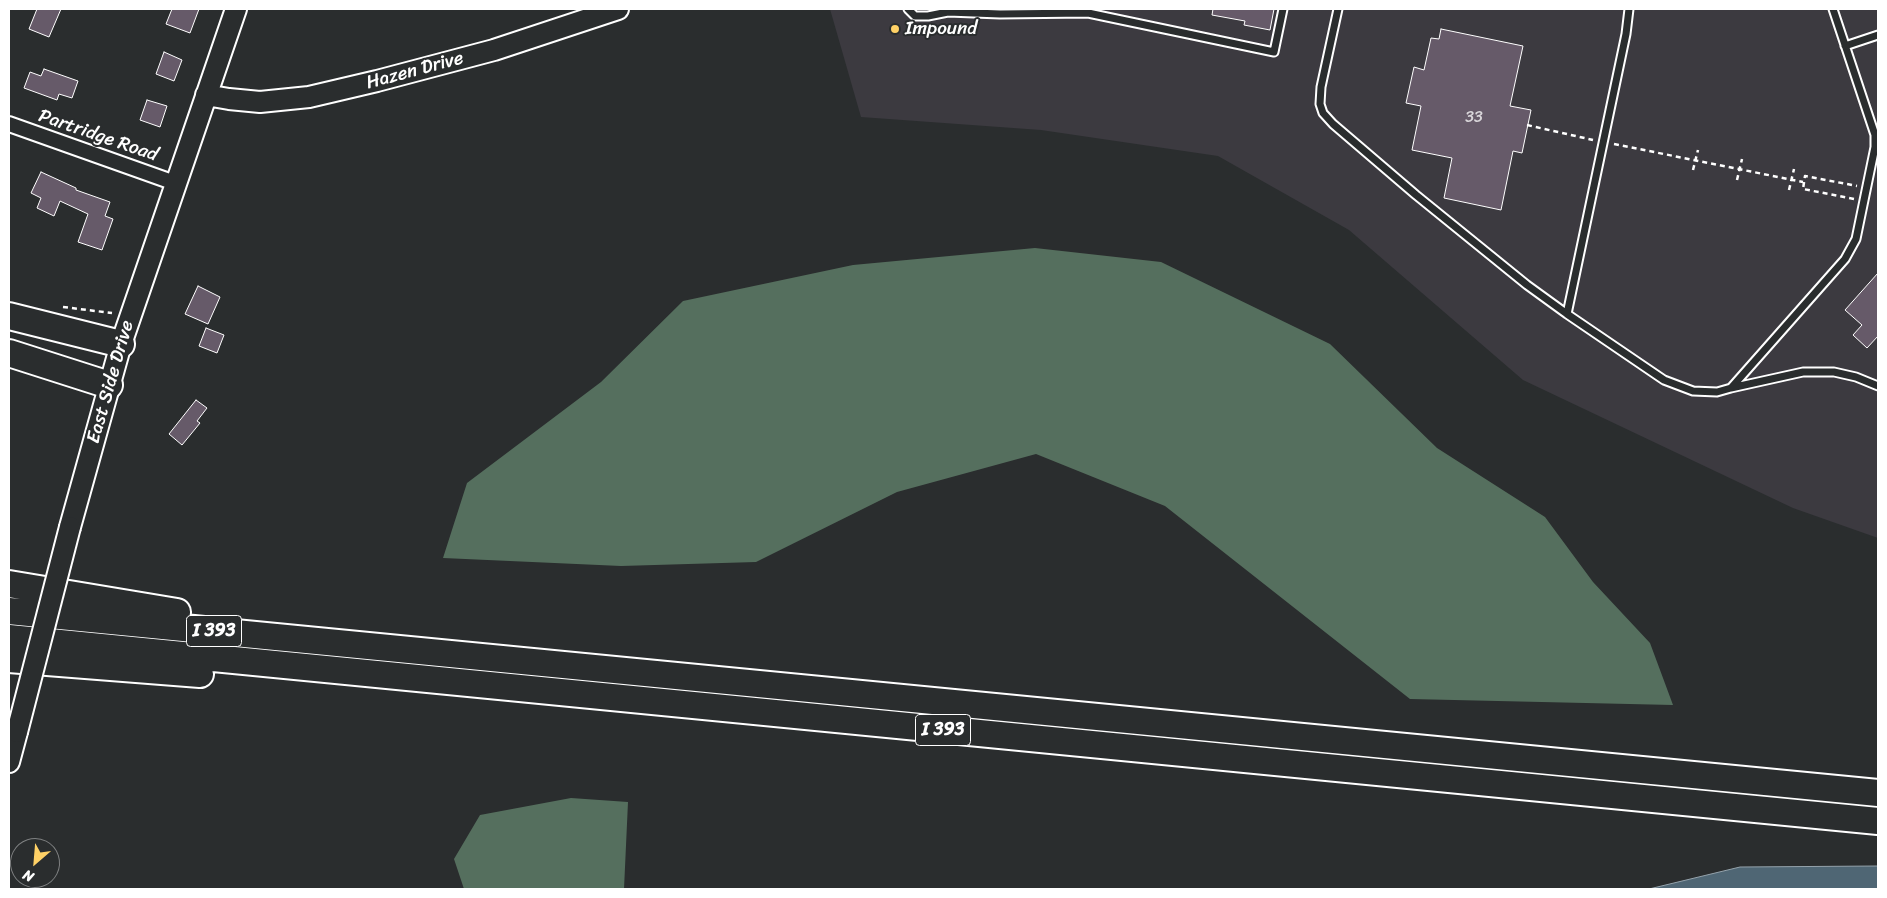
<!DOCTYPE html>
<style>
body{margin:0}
#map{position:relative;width:1887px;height:898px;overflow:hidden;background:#2a2d2e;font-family:Sriracha,sans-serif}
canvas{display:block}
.frame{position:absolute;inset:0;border:10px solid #fff;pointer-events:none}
.north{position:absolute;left:10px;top:838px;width:50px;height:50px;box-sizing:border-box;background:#2a2d2e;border:1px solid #7f8182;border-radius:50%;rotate:207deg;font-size:14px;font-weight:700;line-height:20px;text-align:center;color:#fff}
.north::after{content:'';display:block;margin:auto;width:18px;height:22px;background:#ffd166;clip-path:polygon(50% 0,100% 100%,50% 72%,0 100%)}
</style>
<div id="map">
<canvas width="1887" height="898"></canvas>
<div class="frame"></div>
<div class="north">N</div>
</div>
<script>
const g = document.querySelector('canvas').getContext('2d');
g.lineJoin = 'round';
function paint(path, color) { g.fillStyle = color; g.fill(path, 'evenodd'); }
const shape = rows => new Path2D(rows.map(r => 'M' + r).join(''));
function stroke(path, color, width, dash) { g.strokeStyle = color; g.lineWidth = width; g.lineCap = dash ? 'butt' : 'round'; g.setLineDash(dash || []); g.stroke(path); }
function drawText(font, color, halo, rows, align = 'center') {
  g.font = font + ' Sriracha,sans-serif'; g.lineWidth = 4; g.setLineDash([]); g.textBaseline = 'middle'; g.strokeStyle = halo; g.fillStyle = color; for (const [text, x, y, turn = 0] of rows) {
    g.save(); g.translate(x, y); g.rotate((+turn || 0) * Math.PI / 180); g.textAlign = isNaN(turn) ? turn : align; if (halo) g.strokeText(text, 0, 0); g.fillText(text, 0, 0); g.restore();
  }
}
paint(shape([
 [830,9,1878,9,1878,538,1793,508,1523,380,1349,230,1218,156,1041,130,861,117]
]), '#3c3a40');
paint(shape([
 [1035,248,1161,262,1330,344,1437,448,1545,517,1593,582,1650,643,1673,705,1410,699,1165,506,1036,454,897,492,756,562,621,566,443,558,467,483,601,382,683,301,853,265],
 [571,798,628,802,624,889,464,889,454,859,480,815]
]), '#556f5e');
const water = shape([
 [1878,866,1878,889,1649,889,1740,867,1878,866]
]);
paint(water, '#4f6674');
stroke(water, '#95a3ac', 1);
const building = shape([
 [37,9,61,9,49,37,29,29,37,9],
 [172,9,199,9,190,33,166,24,172,9],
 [1213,9,1274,9,1270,30,1244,25,1245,21,1212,15,1213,9],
 [1441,29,1523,46,1510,106,1531,110,1522,153,1513,151,1501,210,1444,198,1452,158,1412,150,1421,106,1406,103,1414,67,1424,70,1431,38,1439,39,1441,29],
 [164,52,182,60,174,81,156,74,164,52],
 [44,69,78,81,72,98,59,94,57,100,24,88,30,72,41,76,44,69],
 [147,100,167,106,160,127,140,120,147,100],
 [41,172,76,188,76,190,110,202,105,216,113,219,102,250,78,242,88,214,60,201,54,216,37,208,41,198,31,193,41,172],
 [1878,273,1878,336,1867,348,1853,335,1862,325,1845,310,1878,273],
 [198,286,220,297,208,324,185,314,198,286],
 [206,328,224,335,217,353,199,346,206,328],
 [196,400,207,408,197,421,200,423,182,445,169,434,196,400]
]);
paint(building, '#665a69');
stroke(building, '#fff', 1);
const lane = shape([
 [908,9,915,16,928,16,948,12,1000,14,1088,13,1274,52,1283,9],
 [1338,9,1321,87,1320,104,1323,113,1333,124,1416,195,1527,285,1567,314,1664,380,1693,391,1717,392,1731,388,1845,259,1856,239,1875,147,1875,135,1833,9],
 [1845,46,1878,35],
 [1567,314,1626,34,1629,9],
 [1731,388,1803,372,1834,372,1856,377,1878,386]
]);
const street = shape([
 [9,124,175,183]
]);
const secondary = shape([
 [206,95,229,99,260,102,309,97,377,81,494,50,618,9],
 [70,527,121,344,236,9],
 [9,762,17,732]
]);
const highway = shape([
 [9,316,121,344],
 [9,353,109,385],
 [9,584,177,612],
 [9,611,1878,793],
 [9,638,1878,821],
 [9,659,200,674]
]);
stroke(lane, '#fff', 11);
stroke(street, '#fff', 18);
stroke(secondary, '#fff', 24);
stroke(highway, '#fff', 30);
stroke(shape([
 [1527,125,1593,140],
 [1614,144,1803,182],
 [1693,170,1698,150],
 [1737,180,1742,159],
 [1789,190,1794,169],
 [1854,199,1803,189,1805,176,1857,186],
 [63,307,112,313]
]), '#fff', 2.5, [5, 4]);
stroke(lane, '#2a2d2e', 7);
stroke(street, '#2a2d2e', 14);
stroke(secondary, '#2a2d2e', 20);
stroke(highway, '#2a2d2e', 26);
const secondaryBridge = shape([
 [17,732,70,527]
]);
stroke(secondaryBridge, '#fff', 24, []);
stroke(secondaryBridge, '#2a2d2e', 20);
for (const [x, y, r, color] of [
 [895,29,5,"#ffd166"]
]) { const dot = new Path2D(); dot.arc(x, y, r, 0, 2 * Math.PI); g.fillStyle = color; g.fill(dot); stroke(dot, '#2a2d2e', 2); }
drawText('16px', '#d9d6da', null, [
 ["33",1474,118]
]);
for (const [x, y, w] of [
 [214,631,55],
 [943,730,55]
]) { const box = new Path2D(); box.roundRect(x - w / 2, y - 15.5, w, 31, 4); g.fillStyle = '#2a2d2e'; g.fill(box); stroke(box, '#fff', 1); }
drawText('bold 18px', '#fff', null, [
 ["I 393",214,631],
 ["I 393",943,730]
]);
drawText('19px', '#fff', '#2a2d2e', [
 ["Impound",905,29]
], 'left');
drawText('19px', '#fff', '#2a2d2e', [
 ["Hazen Drive",415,71,-15],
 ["Partridge Road",98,136,19],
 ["East Side Drive",111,382,-74]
]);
</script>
